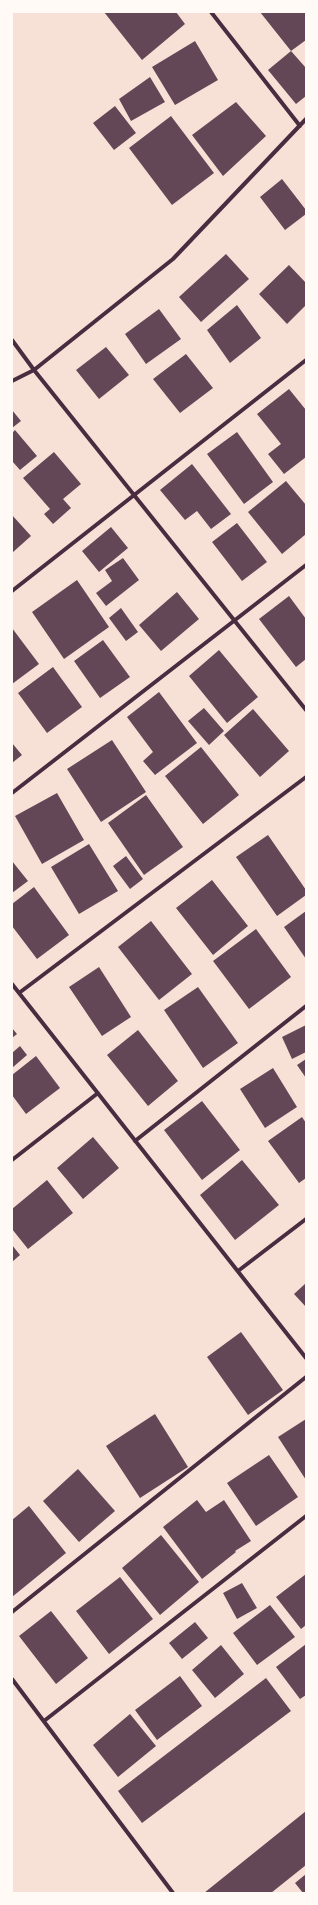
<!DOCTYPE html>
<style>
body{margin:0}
#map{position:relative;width:318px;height:1905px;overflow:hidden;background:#f7e1d7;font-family:Montserrat,sans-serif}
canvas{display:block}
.frame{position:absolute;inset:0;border:13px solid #fffaf5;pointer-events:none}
</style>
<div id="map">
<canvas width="318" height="1905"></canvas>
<div class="frame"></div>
</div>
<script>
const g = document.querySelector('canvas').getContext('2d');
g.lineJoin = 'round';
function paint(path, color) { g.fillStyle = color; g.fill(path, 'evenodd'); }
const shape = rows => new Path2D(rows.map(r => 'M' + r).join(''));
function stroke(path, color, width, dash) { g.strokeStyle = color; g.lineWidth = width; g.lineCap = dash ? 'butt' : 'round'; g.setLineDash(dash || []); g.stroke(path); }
paint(shape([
 [104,12,176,12,185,24,142,60],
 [260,12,306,12,306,40,291,51,306,68,306,96,296,104,268,70,291,51],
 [195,41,218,80,175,105,152,67],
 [150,77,165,102,131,121,119,99],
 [236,102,266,136,223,176,192,135],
 [115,106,136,133,114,150,93,123],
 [171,116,214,173,172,205,129,148],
 [282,179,306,210,306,214,285,230,260,197],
 [226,254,249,279,201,322,179,297],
 [289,265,306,283,306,305,287,324,259,294],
 [237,305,261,338,230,363,207,330],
 [159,309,181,339,146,364,125,334],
 [106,347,129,375,99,399,76,370],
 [186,354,213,388,180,413,153,379],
 [289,389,306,410,306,457,284,474,268,454,281,444,257,414],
 [12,410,21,421,12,428],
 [15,430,37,456,20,470,12,461,12,433],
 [237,432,273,482,244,504,207,454],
 [54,452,81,484,63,499,71,508,53,524,44,514,50,509,23,478],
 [192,464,231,514,211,529,197,511,185,520,160,490],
 [286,481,306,505,306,534,282,554,248,512],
 [12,515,31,536,12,553],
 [237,523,267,562,242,581,212,542],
 [111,527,128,548,99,572,82,551],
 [123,558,139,580,106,606,96,593,112,581,105,570],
 [77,580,109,627,64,659,32,612],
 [177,592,199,619,161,651,139,625],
 [289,596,306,619,306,659,296,667,259,619],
 [121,608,138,632,126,641,109,618],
 [12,628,39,664,12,684],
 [103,640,130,677,100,698,74,661],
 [219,650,258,697,227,723,189,676],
 [53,667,82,707,47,733,18,693],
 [159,692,197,743,155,775,143,761,153,752,127,717],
 [204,708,224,731,209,745,188,721],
 [253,709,289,751,260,777,224,735],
 [112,740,146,792,101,822,67,769],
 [12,743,22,755,12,763],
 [201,747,239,795,203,824,165,776],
 [57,793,84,840,42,864,15,816],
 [146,795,183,847,144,875,108,823],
 [268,835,306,890,306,895,277,916,236,857],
 [89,844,118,891,79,914,51,867],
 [126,856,143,879,130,889,113,866],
 [12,861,28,881,12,893],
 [212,880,248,926,213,955,176,908],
 [34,887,69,935,37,959,12,926,12,904],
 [306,911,306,959,284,927],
 [151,921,192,974,159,1000,118,947],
 [256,929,291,977,249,1009,213,961],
 [99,967,131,1017,102,1036,69,987],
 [198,987,238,1043,203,1068,164,1010],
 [306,1025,306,1052,292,1059,282,1037],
 [12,1028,17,1034,12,1038],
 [138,1030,178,1081,148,1106,107,1055],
 [20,1046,27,1055,12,1068,12,1053],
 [36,1056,60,1088,26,1114,12,1095,12,1075],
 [306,1059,306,1078,297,1065],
 [273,1068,297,1107,265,1128,240,1089],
 [202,1101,240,1150,202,1180,164,1130],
 [302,1117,306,1123,306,1178,299,1183,268,1141],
 [93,1137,119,1168,83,1199,57,1168],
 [242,1160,279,1205,235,1240,200,1195],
 [47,1180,73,1213,28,1249,12,1229,12,1209],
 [12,1245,20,1255,12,1262],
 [306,1283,306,1307,294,1294],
 [241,1332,283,1390,248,1415,207,1357],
 [155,1414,188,1467,140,1498,106,1446],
 [306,1419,306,1480,278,1437],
 [269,1455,298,1497,256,1526,227,1483],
 [78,1469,115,1511,79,1542,43,1501],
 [197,1500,206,1512,224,1500,251,1541,235,1551,236,1552,202,1579,163,1527],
 [29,1506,66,1553,12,1597,12,1520],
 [161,1535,199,1582,160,1615,122,1568],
 [306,1574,306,1625,301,1629,276,1597],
 [120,1577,153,1619,109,1654,76,1611],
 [242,1583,257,1608,237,1619,223,1593],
 [270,1605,295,1637,257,1665,233,1633],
 [51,1611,88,1658,56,1684,19,1636],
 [195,1622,208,1638,182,1659,169,1643],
 [306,1644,306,1695,300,1699,276,1667],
 [221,1645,244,1674,215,1698,192,1670],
 [180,1676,202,1706,157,1740,135,1710],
 [266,1678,291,1711,142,1823,118,1791],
 [130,1714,156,1746,118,1777,93,1745],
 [306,1811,306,1865,271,1893,204,1893],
 [306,1874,306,1893,303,1893,295,1883]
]), '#644757');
stroke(shape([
 [211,12,300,126],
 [12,340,34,370,306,710],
 [12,381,34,370,173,259,306,119],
 [12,591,306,360],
 [12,793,306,565],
 [12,984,306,1358],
 [19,993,306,777],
 [135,1141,306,1006],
 [12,1160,98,1093],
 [238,1271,306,1219],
 [12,1612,306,1377],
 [12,1679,173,1893],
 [44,1721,306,1516]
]), '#4a2c40', 4);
</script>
